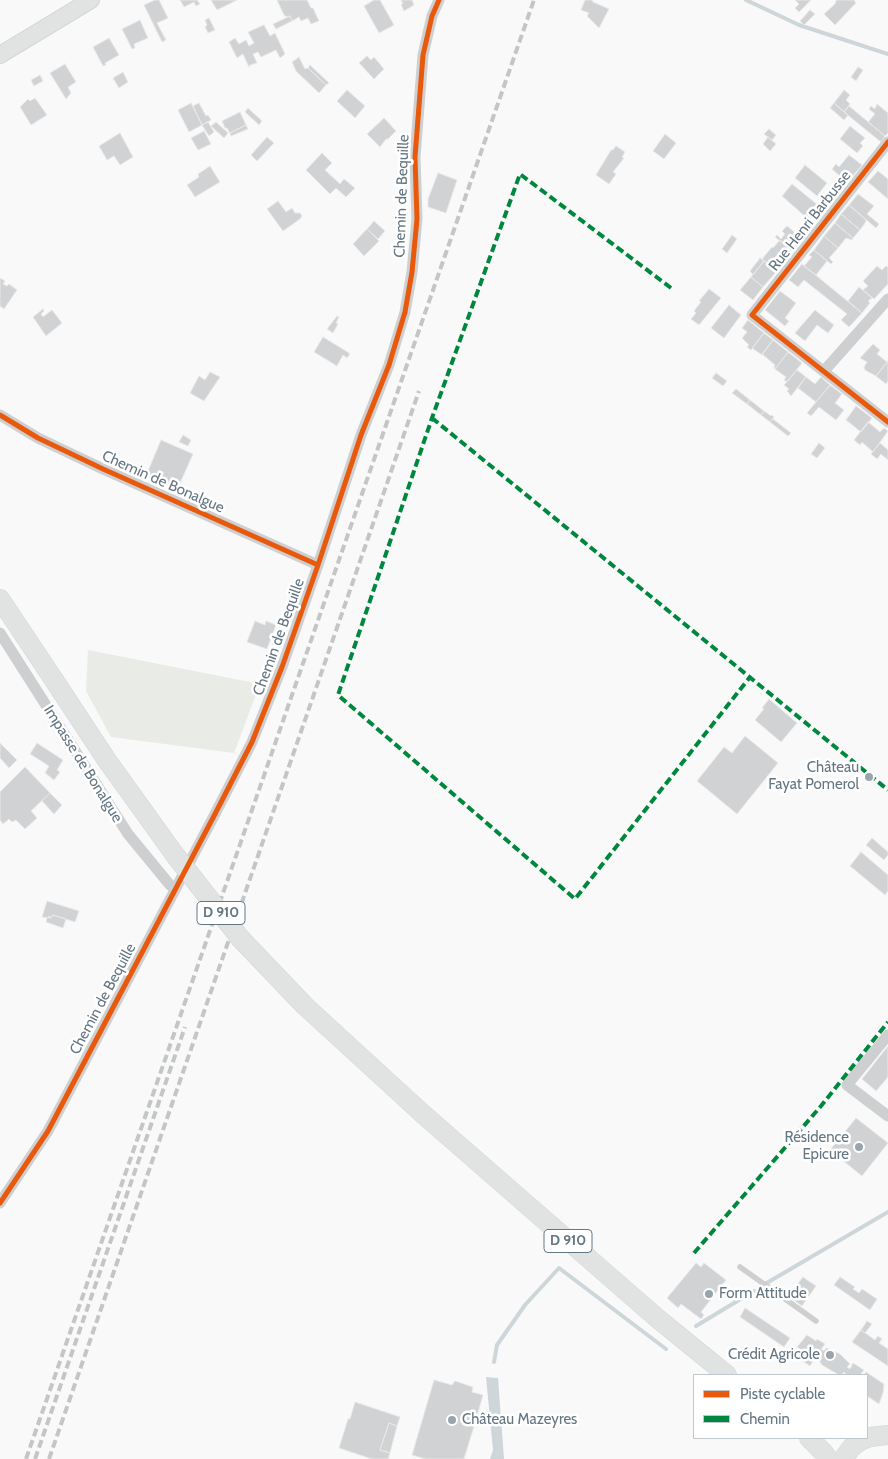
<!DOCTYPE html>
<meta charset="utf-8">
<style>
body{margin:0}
#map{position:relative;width:888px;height:1459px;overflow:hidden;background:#f9f9f9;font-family:Cabin,sans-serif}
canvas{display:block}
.legend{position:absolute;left:693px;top:1374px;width:175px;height:65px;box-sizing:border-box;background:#fff;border:1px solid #c1c8cd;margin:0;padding:6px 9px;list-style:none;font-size:15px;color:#657683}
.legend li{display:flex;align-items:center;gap:10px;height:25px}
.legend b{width:25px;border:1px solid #c1c8cd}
</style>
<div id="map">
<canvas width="888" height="1459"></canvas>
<ul class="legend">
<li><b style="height:6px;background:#e8590c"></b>Piste cyclable</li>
<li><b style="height:6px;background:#00873e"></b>Chemin</li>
</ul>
</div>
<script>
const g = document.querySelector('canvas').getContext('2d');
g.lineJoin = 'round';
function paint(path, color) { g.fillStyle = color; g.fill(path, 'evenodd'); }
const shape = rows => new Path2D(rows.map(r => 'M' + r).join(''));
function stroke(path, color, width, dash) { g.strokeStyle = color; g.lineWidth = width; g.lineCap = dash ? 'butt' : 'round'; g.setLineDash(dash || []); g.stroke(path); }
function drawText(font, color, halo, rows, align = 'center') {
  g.font = font + ' Cabin,sans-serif'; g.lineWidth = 5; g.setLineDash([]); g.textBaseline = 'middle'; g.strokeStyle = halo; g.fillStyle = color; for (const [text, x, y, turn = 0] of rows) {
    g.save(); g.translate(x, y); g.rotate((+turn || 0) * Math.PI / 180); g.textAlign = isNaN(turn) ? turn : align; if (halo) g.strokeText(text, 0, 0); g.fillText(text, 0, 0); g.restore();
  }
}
paint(shape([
 [88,650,260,684,234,753,111,737,86,691]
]), '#e8ebe6');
paint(shape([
 [486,1377,498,1378,504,1459,490,1459,493,1450]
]), '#ced6d9');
stroke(shape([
 [746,0,799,25,888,54],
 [765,1284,888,1212],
 [696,1326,754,1291],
 [494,1362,497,1345,525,1305,559,1268,666,1349]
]), '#ced6d9', 4);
const building = shape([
 [155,0,159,0,168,18,157,23,166,40,162,42,144,5,155,0],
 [180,0,197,0,200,4,196,6,194,2,184,7,180,0],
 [211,0,237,0,217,10,211,0],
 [277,0,307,0,311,8,313,8,319,21,311,24,308,18,301,21,299,17,292,21,290,16,287,17,284,15,277,0],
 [374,0,380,0,394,25,379,33,364,6,374,0],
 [401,0,412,0,414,5,404,11,401,4,403,4,401,0],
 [585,0,592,0,593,2,609,9,599,28,587,16,589,13,581,10,585,0],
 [795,0,811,0,799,12,795,8,799,4,795,0],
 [837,0,854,0,856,3,835,25,824,14,836,3,835,2,837,0],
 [810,10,815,14,804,25,800,21,810,10],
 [290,16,292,21,276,29,273,24,290,16],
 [209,18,215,30,208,33,205,27,207,25,205,20,209,18],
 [140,20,148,38,134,44,135,48,132,49,122,29,140,20],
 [264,25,270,36,275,33,285,54,280,58,276,50,261,57,258,52,253,54,257,63,250,65,249,67,243,54,237,58,229,42,235,38,239,44,246,40,249,46,254,43,248,32,264,25],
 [109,38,119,55,105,63,106,65,103,66,93,47,109,38],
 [367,56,371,60,374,57,384,69,374,79,359,63,367,56],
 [299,57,305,69,308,68,326,85,319,93,296,71,292,62,299,57],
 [65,64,76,82,68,87,71,93,66,99,50,73,65,64],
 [310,65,329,83,326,85,308,68,310,65],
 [858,67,863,70,856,81,851,77,858,67],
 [123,72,128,82,119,88,113,78,123,72],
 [40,75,43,81,34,86,31,80,40,75],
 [347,90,365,106,355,118,337,101,347,90],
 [844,90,850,95,846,100,850,104,844,112,834,103,844,90],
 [35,98,47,115,31,125,20,107,28,99,30,101,35,98],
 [191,103,202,125,189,132,178,110,191,103],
 [199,103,206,116,208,115,211,120,202,125,193,106,199,103],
 [834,103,848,115,844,120,830,108,834,103],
 [877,104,888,113,888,133,885,136,868,122,875,114,869,109,871,106,875,109,877,104],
 [849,106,885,136,881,142,844,112,849,106],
 [248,108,262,121,259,125,245,112,248,108],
 [240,112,246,125,230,133,227,128,225,128,222,121,240,112],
 [384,118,396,131,388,139,386,139,380,147,367,134,384,118],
 [208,122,214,132,209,136,202,125,208,122],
 [216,122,228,133,224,138,211,126,216,122],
 [246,125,248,129,231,136,230,133,246,125],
 [850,126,865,138,860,143,863,146,857,153,840,139,850,126],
 [769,129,776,135,772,140,764,134,769,129],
 [204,131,211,144,198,150,191,138,204,131],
 [120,133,133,157,120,165,114,156,107,160,99,146,120,133],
 [665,134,676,143,664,159,653,151,665,134],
 [267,137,274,143,257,161,251,155,267,137],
 [768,137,776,144,770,151,763,144,768,137],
 [616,146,625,152,622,157,624,158,613,172,616,174,609,184,596,175,611,150,613,150,616,146],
 [322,153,332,163,325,170,340,184,344,179,355,188,346,197,336,188,330,194,306,170,322,153],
 [849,155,862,165,852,177,845,171,840,176,832,169,836,164,839,167,849,155],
 [805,165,827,183,817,196,795,178,805,165],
 [210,166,220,182,195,197,187,185,199,177,198,174,210,166],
 [878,171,888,179,888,199,868,182,878,171],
 [438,173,457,180,446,213,428,207,428,199,438,173],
 [792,184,819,206,808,219,782,196,792,184],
 [858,194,874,206,867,214,879,224,876,228,849,205,858,194],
 [278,201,286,212,292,208,295,213,300,213,302,216,300,219,283,231,267,209,278,201],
 [849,205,866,220,865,223,860,230,841,214,849,205],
 [841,214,860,230,853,238,835,223,841,214],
 [374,221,385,231,378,239,367,229,374,221],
 [835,223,853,238,852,240,846,238,838,248,824,236,835,223],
 [787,226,803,239,793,251,775,237,777,235,781,239,785,234,782,231,787,226],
 [367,229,379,241,364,256,353,244,367,229],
 [732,235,737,239,727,253,722,249,732,235],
 [824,236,838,248,829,258,833,262,831,264,814,250,824,236],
 [780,240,793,251,777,271,762,259,772,247,773,248,780,240],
 [814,250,827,261,816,275,804,266,812,257,809,255,814,250],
 [760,258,764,261,753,275,750,271,760,258],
 [764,261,777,271,763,287,751,277,764,261],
 [802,264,862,313,849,327,841,320,847,314,804,280,798,287,789,280,802,264],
 [877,266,882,270,886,266,888,267,888,284,874,299,863,290,868,286,863,281,877,266],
 [751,277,763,287,753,300,740,290,751,277],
 [0,278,5,281,3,284,7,286,9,284,17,290,4,309,0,306,0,278],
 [859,287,872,298,868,301,870,303,862,313,848,301,859,287],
 [709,289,721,298,699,325,691,319,696,313,694,311,701,302,699,301,709,289],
 [780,291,796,303,785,318,789,321,785,326,765,310,780,291],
 [729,305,741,315,724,338,711,328,729,305],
 [43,309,44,311,41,314,43,317,52,310,62,323,46,336,33,317,43,309],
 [815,310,834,325,828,333,817,325,805,341,795,333,815,310],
 [337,316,339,317,336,323,338,324,333,333,327,329,337,316],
 [748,320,764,333,751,350,747,347,749,345,742,338,747,332,742,328,748,320],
 [764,333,773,340,762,355,752,348,764,333],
 [323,337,346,351,350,354,347,358,343,355,337,366,314,352,323,337],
 [773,340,788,352,775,369,774,367,775,365,762,354,773,340],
 [873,344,880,350,877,354,887,362,876,376,865,370,864,367,867,362,860,358,873,344],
 [788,352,802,363,787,382,784,380,786,377,775,369,788,352],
 [888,361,888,381,886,384,876,376,888,361],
 [797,370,806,377,791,396,787,391,789,389,784,385,797,370],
 [210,372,220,377,204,401,190,393,199,376,205,380,210,372],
 [716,373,727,381,723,386,712,378,716,373],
 [806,377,815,384,821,377,830,385,816,402,798,388,806,377],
 [830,385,842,394,835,403,844,410,836,420,819,407,811,416,807,413,830,385],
 [736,389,750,400,747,404,732,393,736,389],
 [750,400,764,411,761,415,747,404,750,400],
 [856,406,872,418,861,432,846,420,856,406],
 [764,411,771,416,772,415,774,417,770,422,761,415,764,411],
 [773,419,791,433,788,436,770,422,773,419],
 [868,422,880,432,884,428,888,431,873,452,862,442,860,445,854,440,868,422],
 [183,435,191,440,188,446,179,442,183,435],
 [161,440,193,454,177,490,146,476,161,440],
 [819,443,825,448,817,458,811,454,819,443],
 [880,443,888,450,888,460,881,454,877,459,871,454,880,443],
 [255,621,265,625,266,621,276,625,267,649,247,642,255,621],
 [769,699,797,723,781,742,755,720,764,709,762,708,769,699],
 [745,736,778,763,737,814,697,781,724,747,732,753,745,736],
 [0,743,17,760,9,768,0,758,0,743],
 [37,743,63,760,57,770,60,772,54,780,45,773,49,766,30,754,37,743],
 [25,767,50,793,31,811,37,818,25,829,16,820,12,822,9,819,3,824,0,820,0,792,25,767],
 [50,793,62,805,54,814,42,801,50,793],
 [872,838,888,852,888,855,884,860,866,845,872,838],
 [861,852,888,875,888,891,885,895,850,866,861,852],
 [47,901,79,911,75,922,53,915,51,918,42,917,47,901],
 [53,915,66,919,63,928,46,922,47,918,49,916,51,918,53,915],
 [888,1046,888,1077,876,1091,862,1079,888,1046],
 [856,1118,888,1143,862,1176,830,1150,856,1118],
 [696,1263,701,1267,704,1263,726,1280,701,1312,704,1315,701,1319,681,1304,678,1308,667,1298,696,1263],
 [803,1277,816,1286,802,1306,788,1296,803,1277],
 [840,1277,855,1287,853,1289,859,1293,862,1289,877,1299,870,1310,834,1285,840,1277],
 [745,1308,790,1338,784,1347,740,1317,745,1308],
 [867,1321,872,1324,865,1333,861,1330,867,1321],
 [861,1330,875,1340,878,1336,882,1339,879,1343,888,1349,888,1366,852,1342,861,1330],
 [807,1335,816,1341,817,1339,825,1344,821,1349,824,1351,826,1348,840,1354,850,1364,847,1367,850,1369,853,1363,864,1370,860,1375,845,1375,846,1374,844,1372,842,1375,839,1375,822,1365,818,1359,820,1356,817,1354,810,1366,798,1358,803,1352,797,1347,807,1335],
 [866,1372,884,1384,883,1393,879,1404,867,1396,867,1375,864,1375,866,1372],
 [434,1380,452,1385,455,1381,473,1387,472,1392,483,1395,477,1416,482,1417,480,1425,475,1423,464,1459,425,1459,412,1455,434,1380],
 [355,1402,400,1417,397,1426,389,1423,380,1450,390,1453,388,1459,372,1459,339,1448,348,1419,350,1419,355,1402],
 [389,1423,397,1426,390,1453,380,1450,389,1423]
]);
paint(building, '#d0d2d3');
stroke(building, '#e8e8e8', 1);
const secondary = shape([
 [0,55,91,0]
]);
const primary = shape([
 [0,599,54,680],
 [424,1115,657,1318,727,1375],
 [809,1438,824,1453,828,1459],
 [843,1459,852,1447,860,1441,870,1437,888,1435]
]);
stroke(secondary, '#d5d6d7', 18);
stroke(primary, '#d5d6d7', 20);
stroke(shape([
 [740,1267,816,1321]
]), '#cecfd0', 5.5);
stroke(shape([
 [888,142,752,315,888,422],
 [824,371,888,299],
 [0,415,38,438,103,469,318,565],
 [0,633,128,834,170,885,175,888],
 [888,1035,847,1085,888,1116],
 [0,1203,48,1131,215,814,252,742,282,667,318,565,361,435,389,365,405,312,412,272,417,219,415,157,423,55,432,16,439,0]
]), '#cecfd0', 11);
stroke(secondary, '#e1e2e2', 16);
stroke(primary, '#e1e2e2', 19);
stroke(shape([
 [26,1459,534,0],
 [35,1459,185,1027],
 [49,1459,419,391]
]), '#c3c5c6', 4, [8, 4]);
const primaryBridge = shape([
 [54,680,106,759,175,855,240,938,305,1006,424,1115]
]);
stroke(primaryBridge, '#d5d6d7', 20, []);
stroke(primaryBridge, '#e1e2e2', 19);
stroke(shape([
 [671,288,520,174,432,418,338,695,575,899,750,677],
 [432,418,888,790],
 [694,1253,821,1106,888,1022]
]), '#00873e', 4, [8, 4]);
stroke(shape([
 [888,142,752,315,888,422],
 [0,415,38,438,103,469,318,565],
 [0,1203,48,1131,215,814,252,742,282,667,318,565,361,435,389,365,405,312,412,272,417,219,415,157,423,55,432,16,439,0]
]), '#e8590c', 5);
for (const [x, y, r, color] of [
 [869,777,5,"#99a4ac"],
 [859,1147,5,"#99a4ac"],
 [709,1294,5,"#99a4ac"],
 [830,1355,5,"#99a4ac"],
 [452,1420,5,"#99a4ac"]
]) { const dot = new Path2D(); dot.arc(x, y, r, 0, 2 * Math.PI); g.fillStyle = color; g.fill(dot); stroke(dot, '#fff', 2); }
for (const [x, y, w] of [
 [221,913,48],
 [568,1241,48]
]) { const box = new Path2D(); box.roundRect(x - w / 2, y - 11.5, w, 23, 4); g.fillStyle = '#fff'; g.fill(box); stroke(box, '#657683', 1); }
drawText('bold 14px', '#657683', null, [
 ["D 910",221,913],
 ["D 910",568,1241]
]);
drawText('15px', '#657683', '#fff', [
 ["Chemin de Bequille",402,196,-88],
 ["Rue Henri Barbusse",810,221,-52],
 ["Chemin de Bonalgue",163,482,24],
 ["Chemin de Bequille",279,637,-70],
 ["Impasse de Bonalgue",83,764,58],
 ["Chemin de Bequille",103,999,-62]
]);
drawText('15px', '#657683', '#fff', [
 ["Château",859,768],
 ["Fayat Pomerol",859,785],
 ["Résidence",849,1138],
 ["Epicure",849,1155],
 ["Form Attitude",719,1294,"left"],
 ["Crédit Agricole",820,1355],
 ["Château Mazeyres",462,1420,"left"]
], 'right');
</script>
